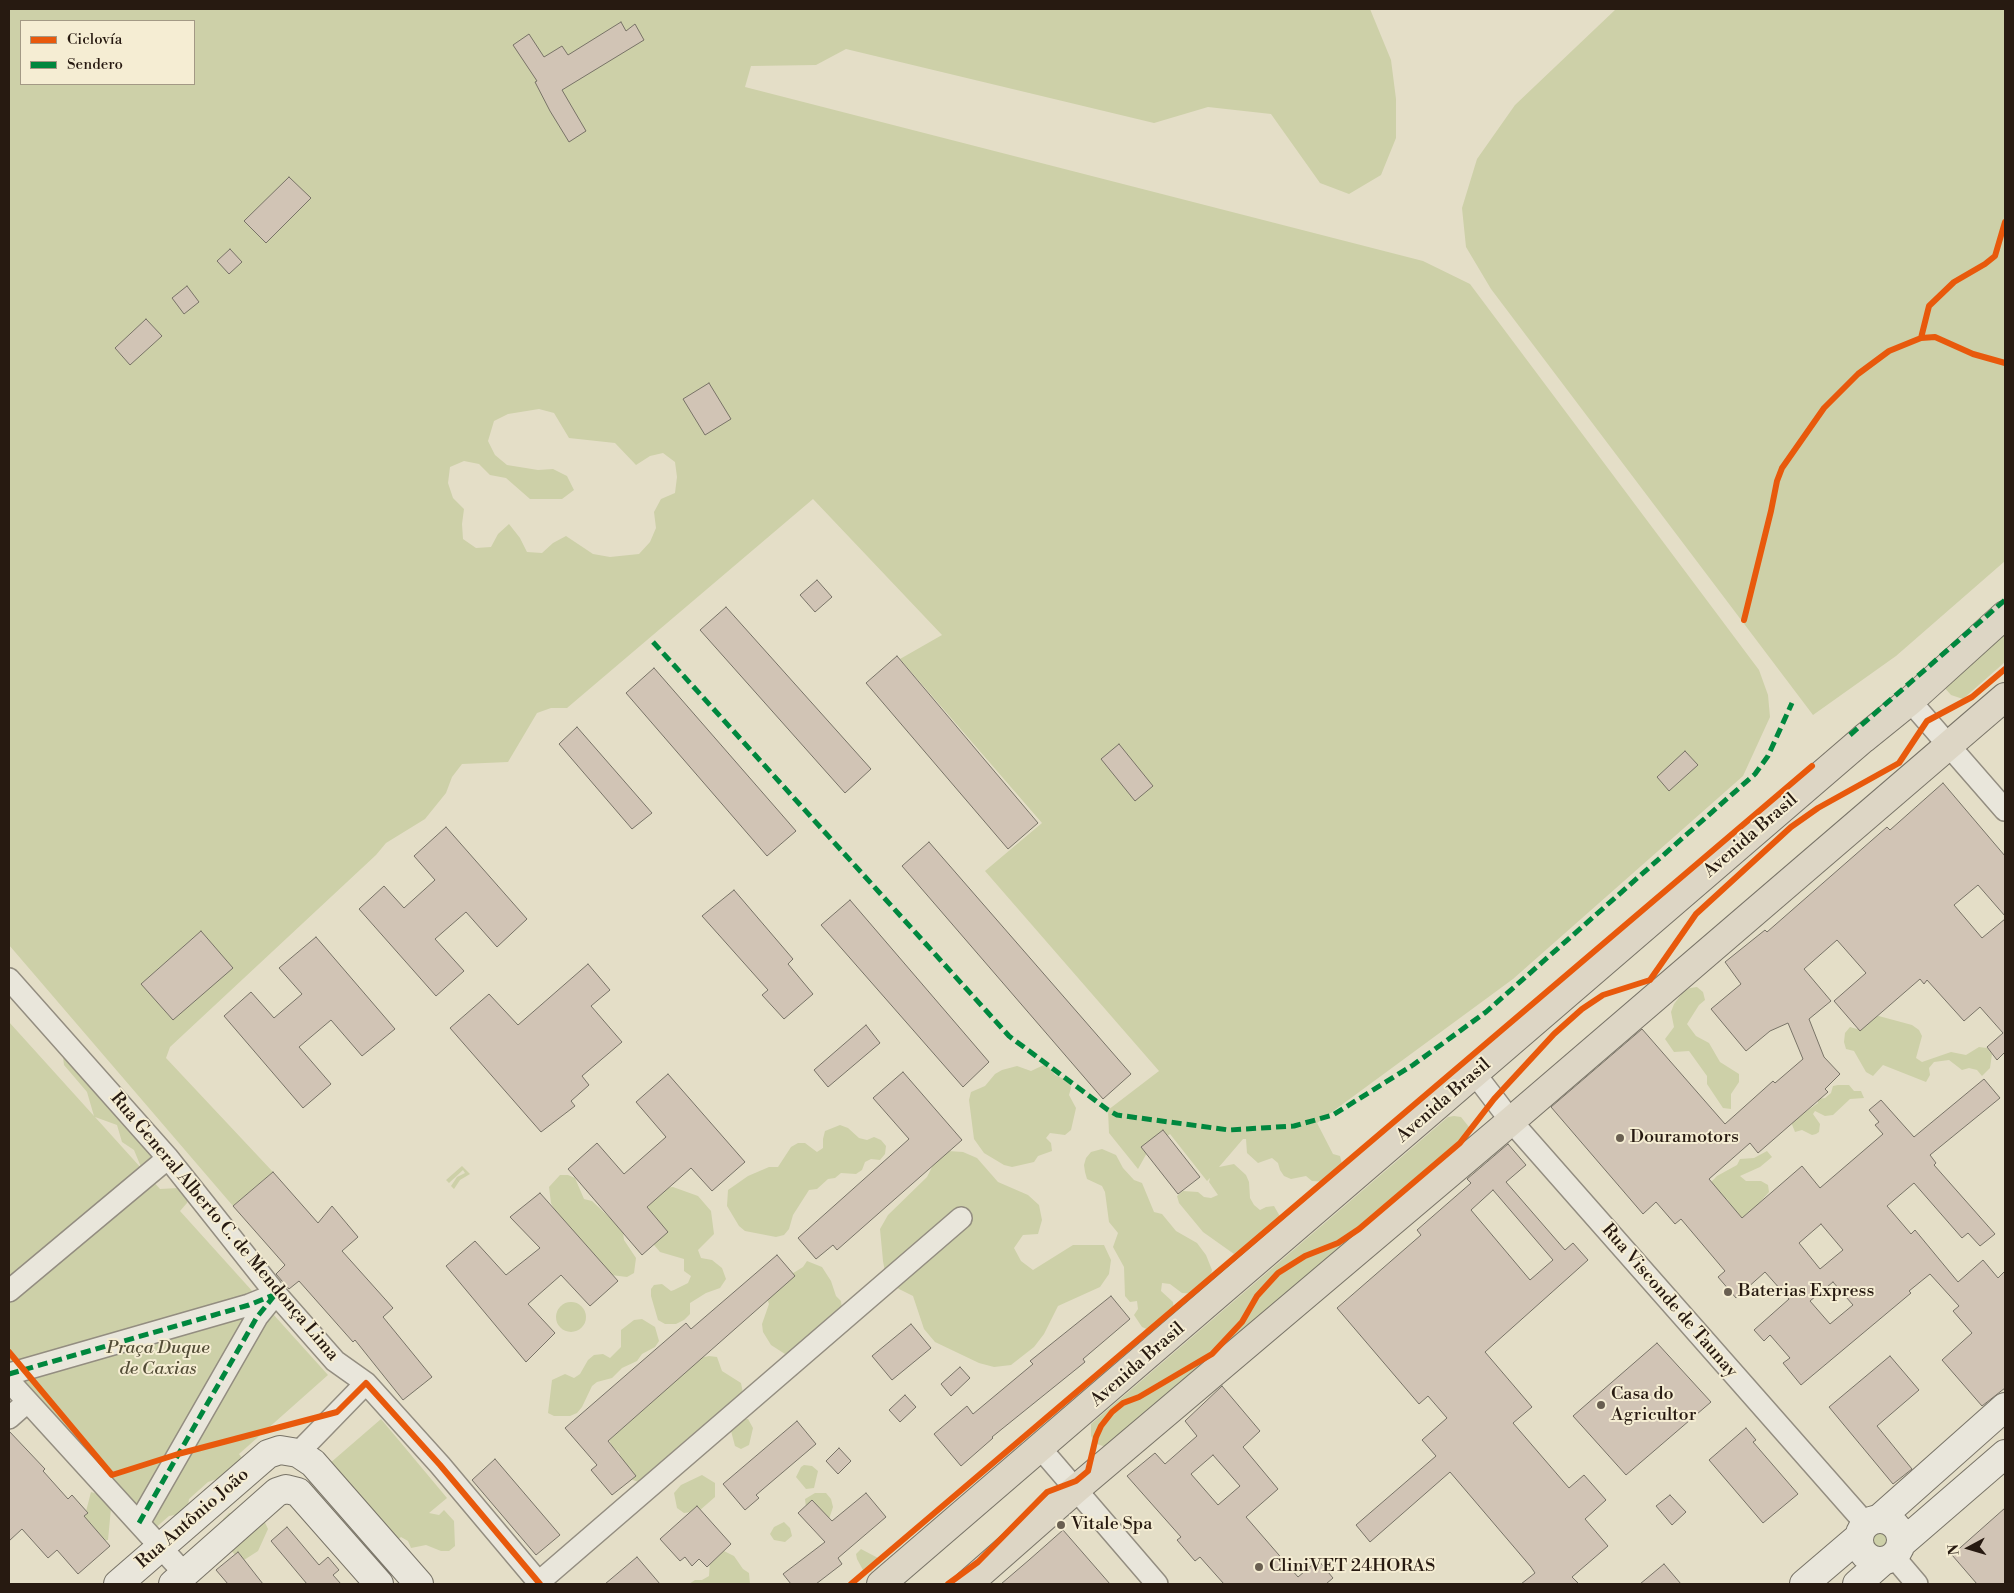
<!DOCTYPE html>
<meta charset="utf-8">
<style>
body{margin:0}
#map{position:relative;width:2014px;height:1593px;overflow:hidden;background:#e4dec7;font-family:"Libre Bodoni",serif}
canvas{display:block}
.frame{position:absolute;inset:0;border:10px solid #271a11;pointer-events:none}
.legend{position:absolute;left:20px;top:20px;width:175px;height:65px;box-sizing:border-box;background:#f5edd3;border:1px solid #a39985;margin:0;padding:6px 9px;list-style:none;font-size:15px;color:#271a11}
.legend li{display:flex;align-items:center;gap:10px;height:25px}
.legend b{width:25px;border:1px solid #a39985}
.north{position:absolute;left:1944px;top:1523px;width:50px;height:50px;-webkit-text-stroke:4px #f5edd3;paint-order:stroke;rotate:264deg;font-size:14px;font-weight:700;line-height:20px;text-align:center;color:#271a11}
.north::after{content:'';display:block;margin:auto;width:18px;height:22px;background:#271a11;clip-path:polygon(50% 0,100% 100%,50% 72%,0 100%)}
</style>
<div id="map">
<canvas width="2014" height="1593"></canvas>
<div class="frame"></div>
<ul class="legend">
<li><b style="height:6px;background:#e8590c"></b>Ciclovía</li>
<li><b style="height:6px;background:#00873e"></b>Sendero</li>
</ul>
<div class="north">N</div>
</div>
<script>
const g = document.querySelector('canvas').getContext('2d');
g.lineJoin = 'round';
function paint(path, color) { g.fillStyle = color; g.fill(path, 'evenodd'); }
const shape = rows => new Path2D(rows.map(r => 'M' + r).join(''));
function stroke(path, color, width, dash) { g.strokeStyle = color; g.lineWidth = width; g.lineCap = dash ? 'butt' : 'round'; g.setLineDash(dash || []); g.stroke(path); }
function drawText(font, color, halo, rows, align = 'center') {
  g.font = font + ' "Libre Bodoni",serif'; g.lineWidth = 4; g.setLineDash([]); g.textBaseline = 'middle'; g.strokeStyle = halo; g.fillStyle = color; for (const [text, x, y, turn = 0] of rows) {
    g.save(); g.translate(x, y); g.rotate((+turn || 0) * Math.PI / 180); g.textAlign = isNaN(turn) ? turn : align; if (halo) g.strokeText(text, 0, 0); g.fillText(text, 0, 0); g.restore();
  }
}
paint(shape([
 [9,9,1370,9,1391,60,1396,99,1396,138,1381,175,1349,194,1320,183,1271,114,1208,107,1154,123,846,49,816,65,751,66,745,87,1423,261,1470,284,1759,670,1768,695,1770,717,1743,776,1513,979,1317,1123,1333,1154,1340,1156,1342,1164,1340,1172,1328,1182,1312,1181,1306,1176,1291,1179,1284,1176,1280,1170,1278,1163,1272,1158,1258,1163,1247,1153,1246,1139,1243,1139,1219,1167,1234,1164,1246,1175,1249,1182,1250,1198,1254,1205,1260,1210,1266,1207,1274,1206,1282,1220,1276,1235,1247,1245,1234,1254,1203,1232,1179,1203,1177,1196,1183,1191,1198,1192,1204,1197,1211,1198,1218,1195,1209,1182,1210,1178,1207,1181,1170,1134,1148,1151,1138,1169,1109,1133,1108,1110,1159,1071,985,871,1042,823,900,659,942,635,813,499,567,708,551,708,537,713,508,762,462,764,452,777,446,793,425,819,386,843,376,855,170,1047,166,1058,273,1172,233,1206,9,945],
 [21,21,194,21,194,84,21,84],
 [539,409,554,413,569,438,615,443,636,465,650,456,663,453,675,462,677,477,675,493,661,499,654,512,656,528,650,542,639,554,610,557,593,554,566,536,553,543,542,553,527,552,520,538,509,524,498,534,491,547,476,548,463,539,462,524,464,509,453,498,448,483,450,467,464,461,479,464,490,475,506,478,530,499,562,499,574,490,567,476,553,469,538,470,507,465,495,455,488,441,494,421,508,414],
 [1616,9,2005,9,2005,561,1896,656,1813,715,1491,289,1466,247,1462,208,1477,159,1515,105],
 [2005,615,2005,662,1963,699,1951,695,1943,686],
 [1697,987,1703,992,1705,1000,1699,1005,1687,1024,1696,1036,1709,1043,1720,1062,1739,1074,1739,1082,1731,1094,1731,1109,1723,1108,1707,1084,1707,1076,1689,1051,1674,1052,1665,1039,1674,1027,1671,1012,1674,1004,1683,992,1690,988],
 [1875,1015,1912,1025,1919,1030,1922,1036,1916,1058,1922,1062,1951,1052,1966,1055,1979,1047,1987,1048,1992,1054,1990,1068,1982,1076,1977,1070,1969,1068,1962,1070,1949,1060,1934,1062,1929,1068,1930,1075,1926,1082,1883,1065,1873,1076,1866,1072,1854,1051,1846,1049,1844,1042,1845,1033,1850,1027,1857,1029],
 [9,1022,94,1116,87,1092,64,1065,63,1057,73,1053,162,1153,141,1167,134,1150,122,1142,117,1125,95,1117,160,1189,178,1188,188,1196,187,1203,180,1211,328,1375,239,1454,245,1462,238,1472,208,1482,189,1499,187,1513,169,1516,153,1530,35,1409,36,1394,28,1385,16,1389,9,1374],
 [1046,1064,1055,1075,1069,1081,1071,1088,1069,1095,1076,1108,1071,1130,1065,1135,1050,1133,1046,1138,1051,1143,1052,1151,1038,1156,1034,1162,1012,1167,1004,1165,984,1153,974,1139,969,1100,971,1092,985,1086,995,1074,1002,1070,1017,1066,1031,1071],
 [1838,1085,1849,1085,1854,1091,1861,1091,1864,1098,1850,1099,1833,1115,1825,1116,1815,1111,1813,1114,1820,1124,1819,1132,1816,1134,1812,1135,1802,1130,1795,1132,1791,1122,1818,1103,1818,1099,1825,1098,1831,1093,1833,1086],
 [1454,1116,1461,1117,1469,1127,1469,1140,1106,1447,1097,1444,1091,1436,1091,1424,1448,1117],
 [840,1125,848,1128,859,1138,867,1140,874,1137,881,1140,886,1146,885,1154,880,1160,871,1159,865,1162,862,1170,856,1174,841,1173,835,1178,828,1179,817,1189,809,1190,793,1215,789,1229,784,1235,776,1237,745,1231,739,1226,727,1206,728,1190,748,1176,769,1167,778,1167,791,1147,798,1143,805,1143,817,1152,823,1148,823,1139,825,1131],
 [1102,1149,1116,1155,1123,1168,1134,1180,1142,1183,1154,1212,1162,1214,1176,1231,1197,1243,1206,1255,1212,1270,1209,1285,1197,1294,1182,1293,1170,1284,1162,1283,1161,1291,1173,1302,1175,1317,1168,1321,1160,1320,1149,1330,1142,1327,1134,1315,1138,1309,1137,1301,1130,1302,1125,1296,1124,1267,1113,1247,1118,1233,1109,1222,1105,1192,1102,1186,1087,1179,1085,1172,1084,1165,1086,1158,1091,1152],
 [948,1151,963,1152,977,1158,998,1182,1028,1195,1039,1205,1042,1220,1038,1234,1023,1235,1014,1248,1021,1261,1033,1270,1073,1245,1104,1245,1111,1260,1109,1274,1100,1287,1058,1306,1044,1334,1034,1347,1011,1365,994,1367,979,1363,935,1342,924,1329,913,1296,899,1289,886,1277,883,1261,880,1229,888,1215,927,1177,934,1163],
 [1767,1151,1772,1157,1760,1167,1740,1176,1746,1181,1761,1181,1768,1185,1769,1192,1747,1217,1739,1218,1727,1199,1720,1200,1712,1189,1712,1181,1717,1176,1737,1165,1740,1159,1754,1158],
 [462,1166,470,1174,460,1180,454,1189,451,1186,457,1177,465,1173,463,1170,449,1183,446,1180],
 [560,1175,568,1175,575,1178,584,1199,592,1201,609,1217,616,1219,623,1232,624,1240,636,1258,634,1273,627,1277,611,1275,555,1211,551,1203,549,1187],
 [673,1187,698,1196,711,1211,714,1234,698,1250,701,1258,712,1260,722,1268,726,1279,720,1288,706,1293,690,1303,690,1314,684,1320,676,1324,665,1324,658,1320,651,1296,651,1289,654,1285,662,1284,671,1291,674,1290,688,1283,691,1276,684,1271,684,1259,660,1252,649,1239,647,1209,652,1198,664,1188],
 [807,1261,822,1267,831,1281,836,1296,841,1301,842,1309,793,1354,785,1354,771,1345,763,1332,762,1324,769,1304,766,1296,769,1288,803,1267],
 '556 1317a15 15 0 1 1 30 0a15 15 0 1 1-30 0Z',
 [642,1319,655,1327,659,1341,655,1347,642,1354,637,1361,622,1368,612,1378,597,1382,592,1386,582,1407,577,1413,570,1416,554,1416,548,1413,552,1380,565,1374,574,1378,580,1374,588,1360,594,1355,603,1354,610,1358,621,1347,621,1330,634,1320],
 [709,1356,717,1357,722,1371,741,1383,744,1398,689,1449,675,1450,672,1465,641,1483,633,1480,627,1475,619,1452,613,1448,609,1440,700,1358],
 [381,1419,447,1498,429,1513,439,1515,444,1510,454,1521,455,1546,449,1551,441,1551,426,1545,411,1548,408,1541,401,1537,395,1542,329,1464],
 [739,1419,748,1419,753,1428,749,1445,741,1449,735,1446,731,1431,731,1425],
 [804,1465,812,1466,818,1471,814,1488,806,1489,796,1477,801,1467],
 [702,1475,715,1483,715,1497,699,1511,684,1513,677,1508,674,1493,681,1485],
 [91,1492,104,1496,111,1508,108,1540,99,1541,83,1523],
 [815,1493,826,1493,831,1499,833,1507,828,1522,806,1507,805,1499],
 [253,1511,261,1514,268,1529,258,1551,244,1560,237,1557,227,1546,221,1526,223,1519,229,1513],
 [784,1522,790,1528,792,1536,785,1542,774,1540,770,1534,774,1527],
 '1869 1539a11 11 0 1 1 22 0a11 11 0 1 1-22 0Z',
 [720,1549,734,1556,743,1569,749,1573,750,1584,689,1584,695,1580,702,1580,709,1576,710,1561],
 [861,1549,878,1558,879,1562,871,1572,864,1572,857,1559,856,1554]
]), '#cdd0a8');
const building = shape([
 [621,22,626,31,635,24,644,40,562,90,586,131,569,142,550,111,535,82,537,81,513,45,529,34,544,57,562,46,568,55,621,22],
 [289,177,311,198,266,243,244,221,289,177],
 [230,249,242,262,229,274,217,261,230,249],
 [187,286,199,302,184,314,172,298,187,286],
 [146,319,162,336,130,365,115,348,146,319],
 [709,383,731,419,705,435,683,399,709,383],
 [817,580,832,597,815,612,800,595,817,580],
 [726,607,871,769,845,793,700,630,726,607],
 [897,656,1038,823,1008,849,866,683,897,656],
 [654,668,796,831,767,856,626,693,654,668],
 [577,727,652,813,632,829,559,744,577,727],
 [1119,744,1153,786,1135,801,1101,759,1119,744],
 [1685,751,1698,765,1669,791,1657,777,1685,751],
 [1943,783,2005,856,2005,916,1978,885,1954,905,1982,938,2005,919,2005,1052,1997,1060,1987,1047,2003,1033,1980,1007,1964,1021,1927,980,1924,984,1920,979,1860,1031,1834,1001,1866,973,1837,940,1804,969,1831,1001,1809,1019,1824,1057,1840,1074,1825,1089,1828,1092,1758,1153,1750,1143,1709,1179,1742,1218,1802,1166,1820,1188,1883,1134,1875,1125,1879,1122,1869,1110,1881,1100,1914,1137,1984,1079,2000,1098,1930,1155,1936,1163,1934,1165,1995,1234,1980,1246,1968,1233,1962,1238,1914,1183,1887,1206,1911,1234,1915,1230,1958,1282,1983,1260,1998,1278,2005,1271,2005,1388,1982,1406,1942,1360,1972,1333,1953,1311,1959,1306,1930,1274,1909,1291,1911,1293,1801,1385,1783,1363,1790,1358,1770,1335,1764,1341,1754,1330,1789,1299,1765,1272,1736,1298,1718,1277,1725,1271,1681,1219,1675,1224,1656,1202,1643,1214,1551,1107,1642,1029,1725,1124,1773,1081,1775,1083,1803,1059,1788,1023,1770,1031,1746,1051,1711,1009,1741,984,1725,962,1765,930,1767,932,1887,827,1890,830,1943,783],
 [1821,1224,1843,1250,1820,1269,1799,1243,1821,1224],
 [1833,1282,1853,1305,1830,1324,1810,1301,1833,1282],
 [446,827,527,919,497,947,466,912,435,939,464,971,436,996,359,909,384,886,404,908,435,880,414,856,446,827],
 [929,842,1131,1074,1103,1099,902,866,929,842],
 [734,890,793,959,788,964,813,994,784,1019,762,995,768,990,702,916,734,890],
 [850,900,989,1062,963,1087,821,925,850,900],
 [201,931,233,968,173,1020,141,984,201,931],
 [316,937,395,1029,362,1056,331,1020,299,1047,331,1084,303,1108,224,1016,251,992,274,1018,302,994,279,968,316,937],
 [588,964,610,990,591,1006,622,1042,582,1076,589,1085,571,1101,575,1106,541,1132,450,1028,489,994,518,1025,588,964],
 [866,1025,880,1043,828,1087,814,1070,866,1025],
 [903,1072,962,1140,837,1250,833,1245,816,1259,798,1238,909,1139,873,1098,903,1072],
 [668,1074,745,1162,712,1191,691,1168,647,1207,668,1232,642,1255,568,1169,597,1143,624,1174,666,1137,636,1102,668,1074],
 [1163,1130,1200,1177,1178,1194,1141,1147,1163,1130],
 [1508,1144,1526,1165,1506,1182,1565,1250,1573,1243,1588,1260,1485,1352,1532,1407,1513,1423,1569,1488,1584,1475,1606,1500,1585,1519,1608,1546,1572,1577,1579,1584,1521,1584,1535,1573,1531,1567,1450,1472,1370,1542,1356,1525,1436,1456,1422,1440,1447,1418,1428,1396,1419,1404,1337,1308,1421,1235,1417,1230,1471,1183,1467,1179,1508,1144],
 [1493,1190,1553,1260,1530,1280,1471,1210,1493,1190],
 [273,1172,318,1223,332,1206,358,1237,342,1251,393,1308,383,1317,432,1377,403,1400,355,1340,353,1342,299,1281,289,1289,276,1274,285,1265,233,1206,273,1172],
 [540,1193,618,1281,590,1306,561,1275,528,1304,555,1333,526,1362,446,1266,475,1241,506,1275,540,1248,510,1217,540,1193],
 [777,1255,795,1276,608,1441,636,1476,612,1495,591,1470,597,1465,565,1428,686,1323,691,1329,777,1255],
 [1111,1296,1130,1319,1083,1359,1085,1362,992,1437,993,1438,961,1466,934,1434,967,1406,973,1414,1033,1364,1030,1361,1111,1296],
 [911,1324,931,1348,892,1380,872,1356,911,1324],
 [1657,1343,1711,1402,1626,1475,1573,1416,1657,1343],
 [1890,1356,1919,1390,1877,1426,1912,1469,1893,1484,1829,1407,1890,1356],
 [960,1367,970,1378,951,1396,941,1384,960,1367],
 [1222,1386,1260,1431,1243,1447,1278,1489,1246,1517,1298,1577,1318,1560,1333,1578,1326,1584,1224,1584,1200,1557,1195,1561,1177,1540,1181,1537,1127,1476,1155,1453,1165,1464,1197,1436,1185,1421,1222,1386],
 [1213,1455,1240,1486,1218,1505,1191,1474,1213,1455],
 [905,1395,916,1407,900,1422,889,1410,905,1395],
 [797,1421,816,1444,756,1495,759,1498,745,1510,723,1484,797,1421],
 [1746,1428,1756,1440,1753,1442,1798,1494,1763,1523,1709,1460,1746,1428],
 [9,1431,45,1469,43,1471,68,1499,72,1495,88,1513,84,1516,110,1546,78,1574,57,1550,48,1558,22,1529,9,1541,9,1431],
 [839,1448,851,1461,838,1474,826,1461,839,1448],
 [495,1459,560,1535,536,1555,472,1480,495,1459],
 [866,1493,886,1517,838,1558,842,1564,816,1584,791,1584,783,1574,825,1542,798,1513,812,1500,832,1521,866,1493],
 [1670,1495,1686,1512,1672,1525,1656,1506,1670,1495],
 [697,1506,731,1544,707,1567,699,1559,692,1566,685,1557,680,1561,660,1539,697,1506],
 [2005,1508,2005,1584,1977,1584,1952,1555,2005,1508],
 [287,1527,319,1565,328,1557,339,1570,333,1575,341,1584,307,1584,271,1541,287,1527],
 [1063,1530,1110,1584,1001,1584,1029,1560,1063,1530],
 [238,1552,263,1584,228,1584,216,1570,238,1552],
 [637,1557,660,1584,605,1584,637,1557],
 [1664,1564,1681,1584,1640,1584,1664,1564]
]);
paint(building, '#d1c4b5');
stroke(building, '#787367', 1);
const street = shape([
 [1910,701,2005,810],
 [9,979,168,1158,276,1294,335,1361,366,1383,440,1465,540,1584],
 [1475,1074,1511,1121,1866,1524],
 [9,1291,168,1158],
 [9,1374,249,1305,276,1294],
 [9,1381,185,1574],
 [9,1418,26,1403],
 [1041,1449,1157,1584],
 [298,1453,366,1383],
 [139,1523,257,1317,274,1296],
 [1894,1557,1917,1584],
 [539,1582,961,1218]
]);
const secondary = shape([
 [1880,1518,2005,1407],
 '1859 1540a21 21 0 1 1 42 0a21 21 0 1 1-42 0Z',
 [1902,1543,2005,1454],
 [118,1584,268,1454,280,1450,298,1453,313,1463,419,1584],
 [173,1584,277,1492,286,1489,298,1492,379,1584],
 [1804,1584,1859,1537],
 [1857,1584,1883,1561]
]);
const primary = shape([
 [881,1584,1863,739,1910,701,2005,615],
 [968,1584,1076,1489,1511,1121,2005,697]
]);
stroke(street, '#938d80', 24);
stroke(secondary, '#787367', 30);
stroke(primary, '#787367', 30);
stroke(street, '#e9e6db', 21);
stroke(secondary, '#e9e6db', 28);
stroke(primary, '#ddd6c5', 28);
stroke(shape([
 [653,642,1009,1036,1108,1110,1117,1115,1229,1130,1294,1126,1333,1115,1413,1065,1486,1012,1755,774,1768,756,1792,703],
 [1850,735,2005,600],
 [9,1374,249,1305,276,1294],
 [139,1523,257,1317,274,1296]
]), '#00873e', 5, [10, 5]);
stroke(shape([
 [1921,338,1929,306,1954,282,1985,264,1995,256,2005,222],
 [1744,620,1771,511,1777,481,1782,468,1824,408,1858,374,1889,351,1921,338,1935,337,1973,354,2005,363],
 [9,1352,112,1475,178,1454,337,1412,366,1383,440,1465,540,1584],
 [851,1584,1812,766],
 [948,1584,978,1562,1047,1492,1076,1481,1088,1471,1096,1437,1101,1426,1112,1412,1123,1403,1139,1397,1212,1354,1242,1322,1257,1296,1278,1273,1305,1256,1338,1243,1359,1229,1460,1143,1494,1099,1554,1034,1582,1009,1603,995,1650,980,1696,914,1791,827,1818,808,1899,763,1927,721,1972,697,2005,669]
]), '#e8590c', 6);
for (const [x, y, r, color] of [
 [1620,1138,5,"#695f51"],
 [1728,1292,5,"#695f51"],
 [1601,1405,5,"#695f51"],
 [1061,1525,5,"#695f51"],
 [1259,1567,5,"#695f51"]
]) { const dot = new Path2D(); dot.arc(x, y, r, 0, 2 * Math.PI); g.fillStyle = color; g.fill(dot); stroke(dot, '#f5edd3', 2); }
drawText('18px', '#271a11', '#f5edd3', [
 ["Avenida Brasil",1751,836,-41],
 ["Avenida Brasil",1444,1101,-41],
 ["Rua General Alberto C. de Mendonça Lima",224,1227,50],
 ["Rua Visconde de Taunay",1669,1301,49],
 ["Avenida Brasil",1138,1365,-41],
 ["Rua Antônio João",193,1519,-41]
]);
drawText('18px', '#271a11', '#f5edd3', [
 ["Douramotors",1630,1138],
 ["Baterias Express",1738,1292],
 ["Casa do",1611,1395],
 ["Agricultor",1611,1416],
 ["Vitale Spa",1071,1525],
 ["CliniVET 24HORAS",1269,1567]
], 'left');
drawText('italic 18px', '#534d37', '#f5edd3', [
 ["Praça Duque",158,1349],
 ["de Caxias",158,1370]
]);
</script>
